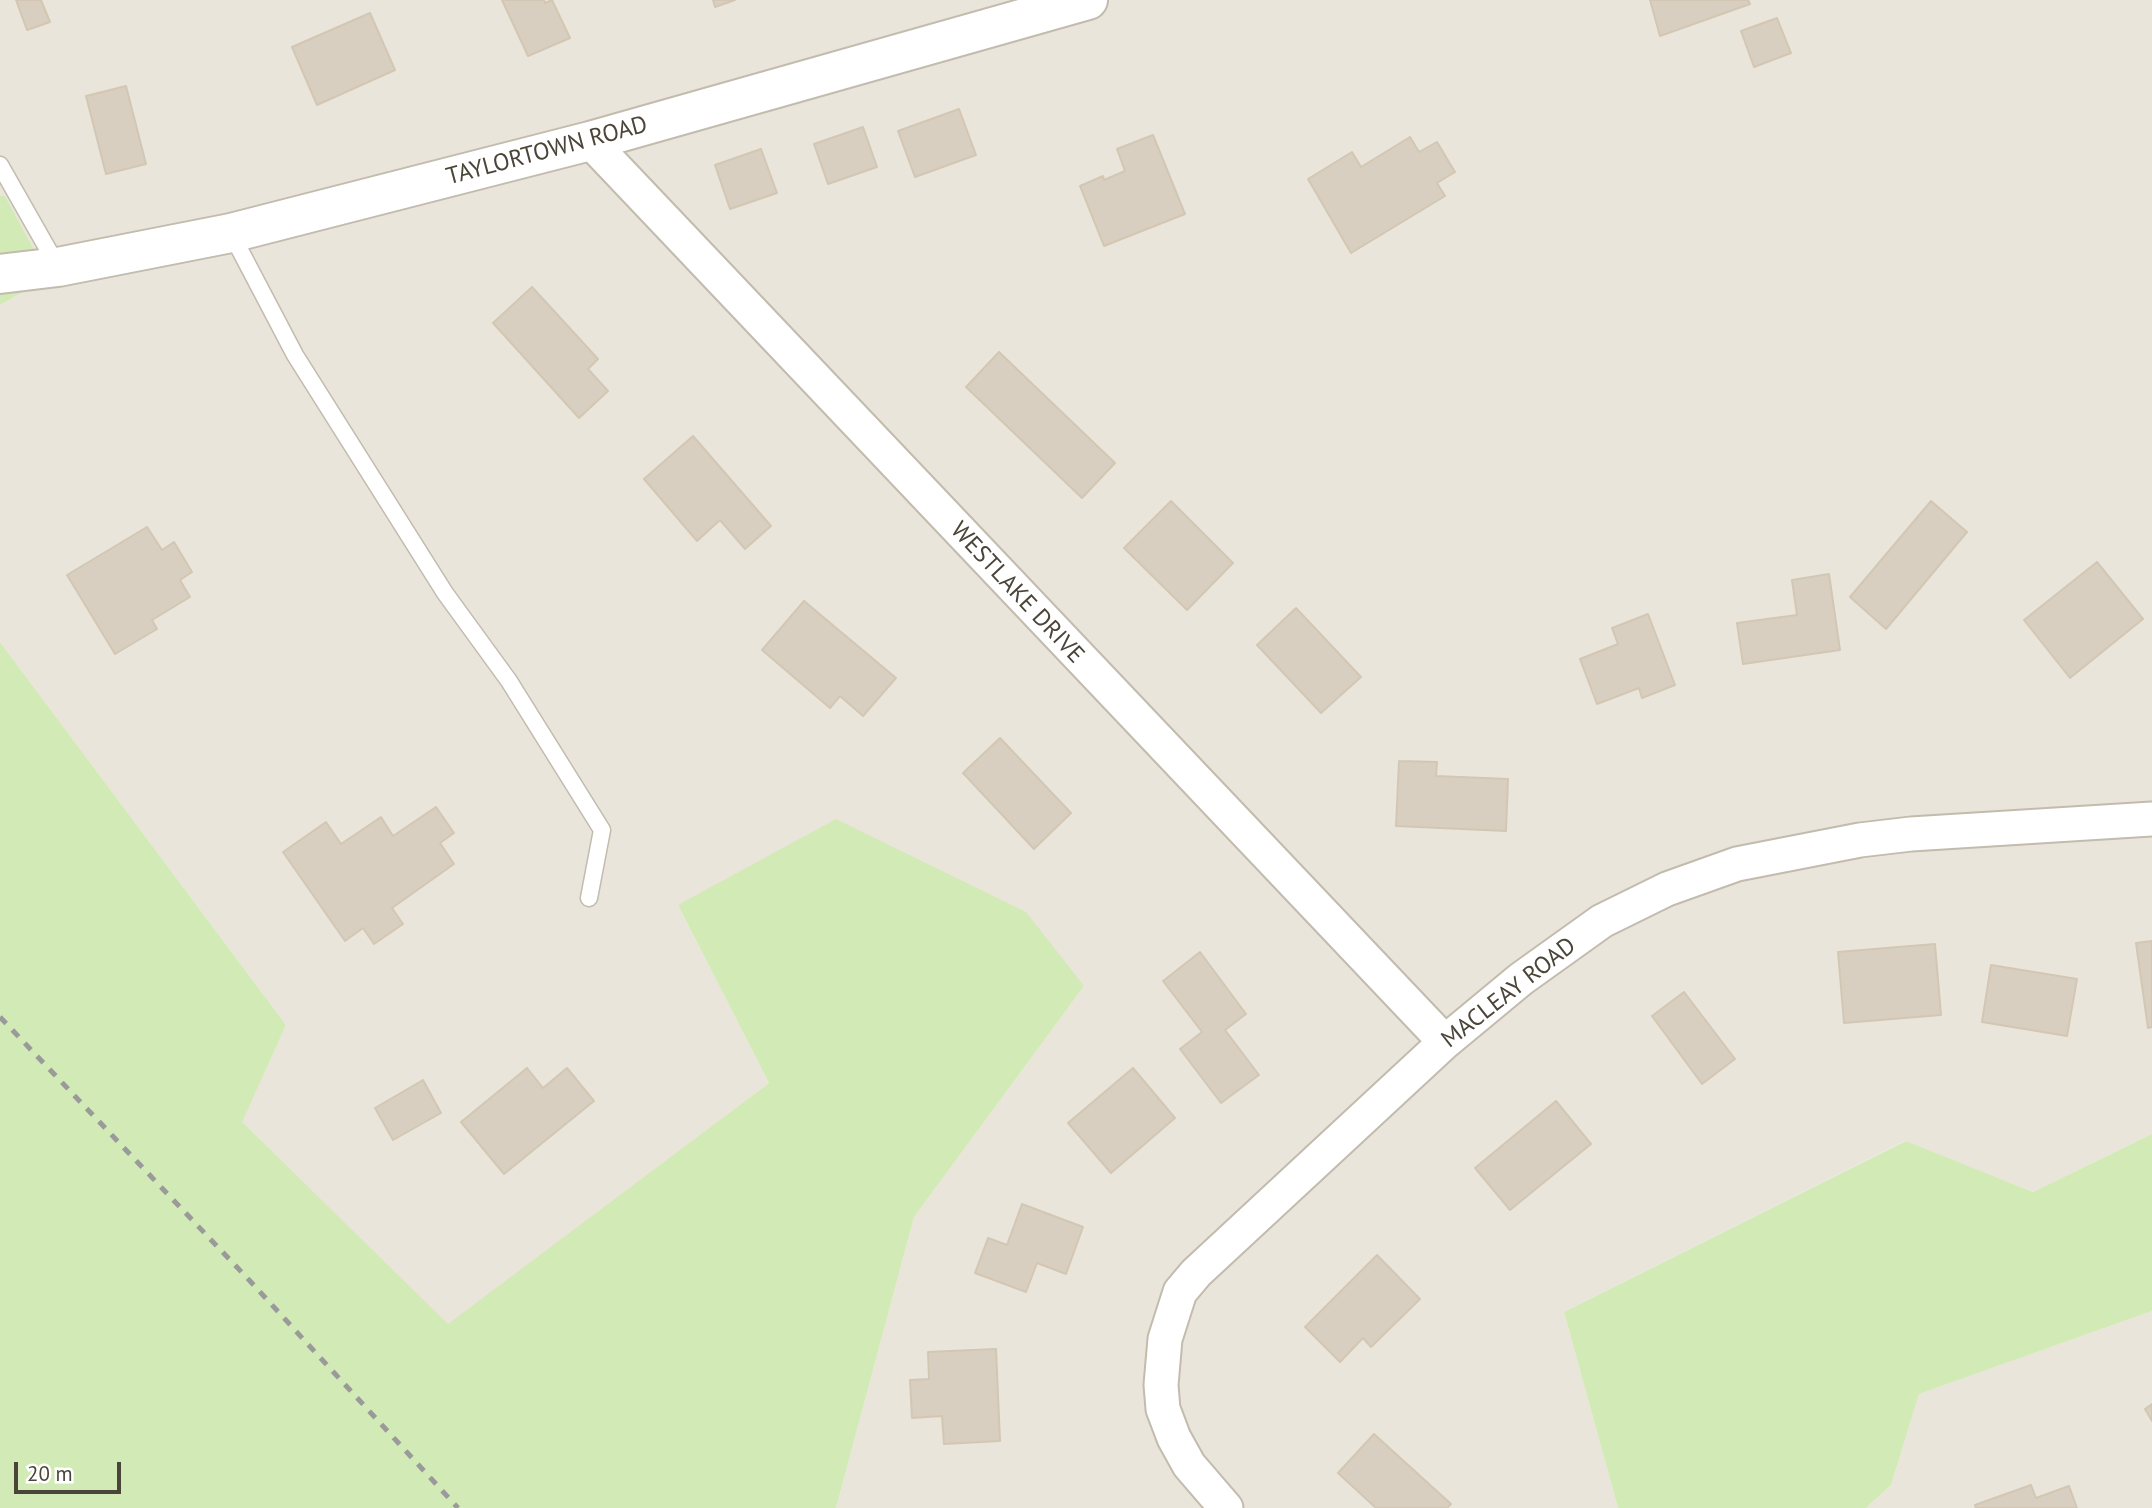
<!DOCTYPE html>
<style>
body{margin:0}
#map{position:relative;width:2152px;height:1508px;overflow:hidden;background:#f6f3ec;font-family:"PT Sans",sans-serif}
canvas{display:block}
.scale{position:absolute;left:14px;top:1462px;width:107px;height:32px;box-sizing:border-box;border:4px solid #4b4439;border-top:0;padding-left:9px;font-size:21px;line-height:24px;white-space:nowrap;color:#4b4439;-webkit-text-stroke:5px #fff;paint-order:stroke}
</style>
<div id="map">
<canvas width="2152" height="1508"></canvas>
<div class="scale">20 m</div>
</div>
<script>
const g = document.querySelector('canvas').getContext('2d');
g.lineJoin = 'round';
function paint(path, color) { g.fillStyle = color; g.fill(path, 'evenodd'); }
const shape = rows => new Path2D(rows.map(r => 'M' + r).join(''));
function stroke(path, color, width, dash) { g.strokeStyle = color; g.lineWidth = width; g.lineCap = dash ? 'butt' : 'round'; g.setLineDash(dash || []); g.stroke(path); }
function drawText(font, color, halo, rows, align = 'center') {
  g.font = font + ' "PT Sans",sans-serif'; g.lineWidth = 6; g.setLineDash([]); g.textBaseline = 'middle'; g.strokeStyle = halo; g.fillStyle = color; for (const [text, x, y, turn = 0] of rows) {
    g.save(); g.translate(x, y); g.rotate((+turn || 0) * Math.PI / 180); g.textAlign = isNaN(turn) ? turn : align; if (halo) g.strokeText(text, 0, 0); g.fillText(text, 0, 0); g.restore();
  }
}
paint(shape([
 [0,0,2152,0,2152,1134,2033,1192,1905,1141,1564,1312,1618,1508,836,1508,914,1217,1084,986,678,905,769,1083,448,1325,241,1122,286,1025,0,642,0,305,49,277,5,196,0,196],
 [2152,1311,2152,1508,1866,1508,1891,1485,1919,1394]
]), '#eae5da');
paint(shape([
 [0,196,5,196,49,277,0,305],
 [0,642,286,1025,242,1122,448,1324,769,1083,678,905,836,819,1026,912,1084,986,914,1217,836,1508,0,1508],
 [2152,1134,2152,1311,1919,1394,1891,1485,1866,1508,1618,1508,1564,1312,1906,1141,2033,1192]
]), '#d2eab5');
const building = shape([
 [16,0,41,0,50,22,27,30,16,0],
 [502,0,544,0,545,3,552,0,570,38,528,56,502,0],
 [713,0,735,0,715,7,713,0],
 [1650,0,1748,0,1750,4,1660,36,1650,0],
 [370,13,395,70,317,105,292,47,370,13],
 [1777,18,1791,53,1754,67,1741,31,1777,18],
 [126,86,146,164,106,174,86,96,126,86],
 [959,109,976,155,915,177,898,131,959,109],
 [863,127,877,167,828,184,814,144,863,127],
 [1153,135,1185,214,1104,246,1080,186,1103,176,1104,180,1125,171,1117,149,1153,135],
 [1410,137,1419,152,1437,142,1455,172,1437,183,1445,196,1351,253,1308,179,1352,152,1361,167,1410,137],
 [761,149,777,193,730,209,715,165,761,149],
 [532,287,598,359,588,369,608,391,579,418,493,323,532,287],
 [999,352,1115,463,1082,498,966,387,999,352],
 [693,436,771,526,745,549,720,520,697,541,644,479,693,436],
 [1171,501,1233,563,1187,610,1124,548,1171,501],
 [1931,501,1967,532,1886,629,1850,597,1931,501],
 [147,527,162,550,174,542,192,572,180,580,190,597,152,620,157,629,115,654,67,575,147,527],
 [2097,562,2143,619,2070,678,2024,620,2097,562],
 [1829,574,1840,650,1743,664,1737,623,1797,615,1792,580,1829,574],
 [804,601,896,678,863,716,840,696,830,708,762,650,804,601],
 [1296,608,1361,677,1321,713,1257,645,1296,608],
 [1648,614,1675,685,1642,698,1639,688,1597,704,1580,659,1618,644,1612,628,1648,614],
 [1000,738,1071,813,1034,849,963,773,1000,738],
 [1399,761,1437,762,1436,776,1508,779,1506,831,1396,826,1399,761],
 [436,807,454,833,440,843,454,864,392,908,403,924,374,944,363,928,345,941,283,852,326,822,341,844,381,817,393,836,436,807],
 [2152,941,2152,1027,2148,1028,2136,943,2152,941],
 [1935,944,1941,1015,1844,1023,1838,952,1935,944],
 [1200,952,1246,1014,1225,1030,1259,1075,1221,1103,1180,1049,1202,1032,1163,981,1200,952],
 [1991,965,2077,979,2067,1036,1982,1022,1991,965],
 [1684,992,1735,1059,1702,1084,1652,1016,1684,992],
 [527,1068,543,1088,567,1068,594,1101,504,1174,461,1122,527,1068],
 [1133,1068,1175,1118,1111,1173,1068,1123,1133,1068],
 [423,1080,441,1113,393,1140,375,1108,423,1080],
 [1556,1101,1591,1144,1510,1210,1475,1168,1556,1101],
 [1022,1204,1083,1227,1066,1274,1037,1263,1026,1292,975,1273,988,1238,1007,1245,1022,1204],
 [1377,1255,1420,1299,1371,1347,1363,1338,1340,1362,1305,1327,1377,1255],
 [996,1349,1000,1441,944,1444,942,1416,912,1418,910,1380,929,1379,928,1352,996,1349],
 [2152,1404,2152,1421,2145,1409,2152,1404],
 [1374,1434,1451,1504,1447,1508,1376,1508,1338,1473,1374,1434],
 [2031,1485,2036,1498,2069,1486,2077,1508,1976,1508,1975,1505,2031,1485]
]);
paint(building, '#d8cfc1');
stroke(building, '#d3c7b4', 2);
const service = shape([
 [0,165,58,267],
 [231,233,295,355,445,593,509,681,602,830,589,898]
]);
const minor = shape([
 [590,141,1445,1042],
 [1226,1508,1189,1465,1174,1438,1163,1409,1161,1385,1165,1339,1180,1292,1196,1273,1445,1042,1521,979,1602,921,1667,889,1737,864,1860,840,1911,834,2152,819]
]);
const tertiary = shape([
 [0,274,58,267,231,233,590,141,1088,0]
]);
stroke(service, '#c2bbae', 19);
stroke(minor, '#c2bbae', 37);
stroke(tertiary, '#c2bbae', 42);
stroke(service, '#fff', 16);
stroke(minor, '#fff', 33);
stroke(tertiary, '#fff', 38);
stroke(shape([
 [0,1017,250,1281,458,1508]
]), '#9a9a9a', 5, [9, 9]);
drawText('24px', '#4b4439', '#fff', [
 ["TAYLORTOWN ROAD",547,151,-15],
 ["WESTLAKE DRIVE",1017,593,47],
 ["MACLEAY ROAD",1509,993,-38]
]);
</script>
